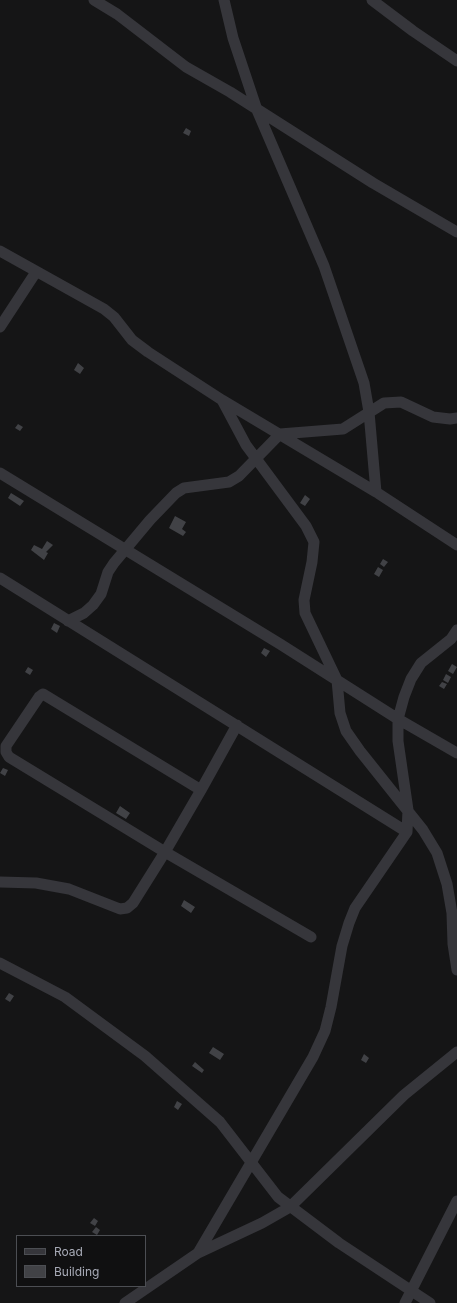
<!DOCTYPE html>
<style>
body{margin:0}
#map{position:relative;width:457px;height:1303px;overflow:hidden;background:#151516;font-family:Inter,sans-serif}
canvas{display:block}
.legend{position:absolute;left:16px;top:1235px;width:130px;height:52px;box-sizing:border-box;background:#101011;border:1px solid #4c4e53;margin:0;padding:5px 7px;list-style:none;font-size:12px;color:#a7aab6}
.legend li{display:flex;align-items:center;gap:8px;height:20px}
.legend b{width:20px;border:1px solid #4c4e53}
</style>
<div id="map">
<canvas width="457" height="1303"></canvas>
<ul class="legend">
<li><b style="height:5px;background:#36363b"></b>Road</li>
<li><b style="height:11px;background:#414246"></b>Building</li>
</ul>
</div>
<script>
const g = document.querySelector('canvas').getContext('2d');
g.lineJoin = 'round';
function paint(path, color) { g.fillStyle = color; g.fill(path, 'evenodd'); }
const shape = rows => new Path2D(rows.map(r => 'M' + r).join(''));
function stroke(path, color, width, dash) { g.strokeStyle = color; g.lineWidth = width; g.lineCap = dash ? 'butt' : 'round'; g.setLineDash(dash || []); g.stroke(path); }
paint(shape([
 [186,128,191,131,189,136,183,133],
 [78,363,84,368,80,374,74,370],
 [18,424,23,427,20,431,15,428],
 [11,493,24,501,20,506,8,498],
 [305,495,310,499,305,506,300,503],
 [175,516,186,522,182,529,186,532,183,536,169,528],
 [47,541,53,545,46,552,48,553,44,560,31,550,34,545,42,549],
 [383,559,388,562,384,567,380,564],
 [378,567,383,570,379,577,374,574],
 [54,623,60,626,57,633,51,629],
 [264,648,270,651,266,657,261,653],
 [452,664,457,667,453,674,448,671],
 [28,667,33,670,30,675,25,672],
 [446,674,451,677,448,683,443,680],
 [442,682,447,684,444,689,439,686],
 [3,768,8,770,5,776,0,773],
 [120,806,130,813,126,819,116,813],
 [184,900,195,907,191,913,181,906],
 [9,993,14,996,10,1002,5,999],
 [213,1047,224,1054,220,1060,209,1053],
 [364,1054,369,1058,366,1063,361,1060],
 [195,1062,204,1070,202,1073,192,1066],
 [177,1101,182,1104,178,1110,174,1107],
 [94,1218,98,1221,95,1226,90,1223],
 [96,1227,100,1230,97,1235,92,1232]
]), '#414246');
stroke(shape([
 [94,0,117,14,186,67,230,92,373,183,457,232],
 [224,0,233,38,257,110,324,266,364,383,369,412,376,492],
 [372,0,413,31,457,61],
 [0,251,104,309,114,317,132,340,148,352,222,400,376,492,457,545],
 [0,327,36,272],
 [222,400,246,445,306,526,314,542,312,562,304,600,305,613,337,680,340,713,346,731,360,751,423,830,437,853,447,884,452,913,453,944,457,970],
 [0,473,280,644,398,719,457,753],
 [0,578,407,832],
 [68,621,84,613,93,605,101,594,108,572,114,563,150,520,176,493,184,488,229,482,239,476,280,434,343,429,384,403,401,402,433,417,450,419,457,418],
 [237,725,201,790,43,694,39,697,6,746,6,752,9,757,165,852,311,937],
 [0,882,36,883,69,889,120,909,127,908,133,903,165,852,201,790],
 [0,963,65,997,145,1056,220,1122,278,1197,339,1243,430,1303],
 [198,1253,313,1057,325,1031,331,1007,342,946,349,923,355,908,407,832,408,810,398,741,398,719,404,697,411,679,421,663,451,639,457,630],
 [125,1303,198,1253,262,1223,290,1207,404,1095,457,1052],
 [405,1303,457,1201]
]), '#36363b', 11);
</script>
